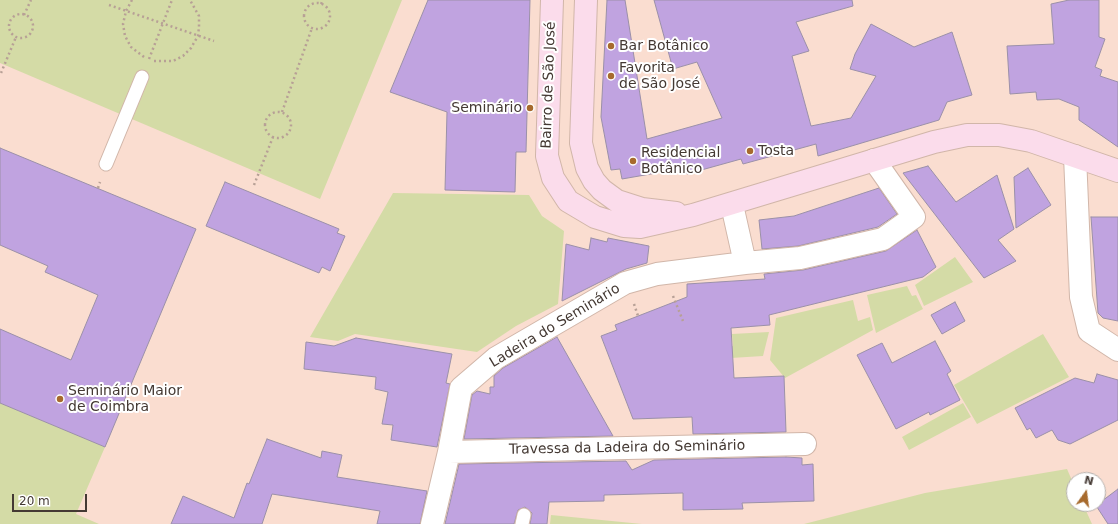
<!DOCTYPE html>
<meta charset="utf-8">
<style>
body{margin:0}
#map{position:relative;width:1118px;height:524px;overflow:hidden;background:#faddd0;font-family:"DejaVu Sans",sans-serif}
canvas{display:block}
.north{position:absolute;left:1066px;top:472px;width:40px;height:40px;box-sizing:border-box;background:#fff;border:1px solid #b4b0ad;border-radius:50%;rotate:14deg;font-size:11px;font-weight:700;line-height:16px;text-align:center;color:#443933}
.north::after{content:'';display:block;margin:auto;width:14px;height:18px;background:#a76a2d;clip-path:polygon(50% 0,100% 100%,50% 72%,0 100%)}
.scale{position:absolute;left:12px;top:494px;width:75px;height:18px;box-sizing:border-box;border:2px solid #443933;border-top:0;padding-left:5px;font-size:12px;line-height:14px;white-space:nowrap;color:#443933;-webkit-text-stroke:3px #fff;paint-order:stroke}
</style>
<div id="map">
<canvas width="1118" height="524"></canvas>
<div class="north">N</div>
<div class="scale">20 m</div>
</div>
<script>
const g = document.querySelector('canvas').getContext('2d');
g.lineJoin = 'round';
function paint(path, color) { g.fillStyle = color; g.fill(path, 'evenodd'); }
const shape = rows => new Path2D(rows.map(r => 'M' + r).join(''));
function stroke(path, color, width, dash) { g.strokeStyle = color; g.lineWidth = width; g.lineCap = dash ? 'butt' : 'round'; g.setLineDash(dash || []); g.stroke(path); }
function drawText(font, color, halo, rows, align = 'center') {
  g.font = font + ' "DejaVu Sans",sans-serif'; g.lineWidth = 4; g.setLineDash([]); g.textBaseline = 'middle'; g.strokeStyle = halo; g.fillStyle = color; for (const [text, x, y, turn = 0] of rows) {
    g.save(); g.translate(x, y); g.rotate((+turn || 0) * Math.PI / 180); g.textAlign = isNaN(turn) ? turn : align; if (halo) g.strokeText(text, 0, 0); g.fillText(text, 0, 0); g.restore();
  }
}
paint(shape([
 [0,0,402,0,320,199,0,63],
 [393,193,529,195,542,216,564,231,558,304,516,326,477,352,355,334,338,341,310,337],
 [955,257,973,282,924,306,915,285],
 [907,286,912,296,916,295,923,309,876,333,867,295],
 [853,300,858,321,870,317,873,330,785,378,770,360,776,318],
 [769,332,763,356,699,360,718,347,733,346,732,334],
 [1043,334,1069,377,977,424,954,385],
 [0,403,105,447,76,514,99,524,0,524],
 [963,403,971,417,909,450,902,437],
 [1067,469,1074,485,1074,504,1083,504,1092,524,804,524,925,493],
 [551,515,642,524,550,524]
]), '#d4dba6');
const building = shape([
 [428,0,530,0,526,152,516,152,515,192,445,190,447,112,390,92,428,0],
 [607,0,625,0,647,139,722,118,697,62,673,69,654,0,852,0,853,6,796,22,809,51,792,56,811,126,851,118,876,76,850,69,855,54,871,24,914,47,952,32,972,95,947,102,939,120,818,156,816,144,743,164,741,159,687,174,685,168,622,179,620,169,611,170,601,117,607,0],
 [1069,0,1099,0,1099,37,1105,39,1095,67,1102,70,1100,76,1118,82,1118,147,1079,120,1079,107,1059,99,1037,100,1036,92,1010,94,1007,46,1054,44,1051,4,1069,0],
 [0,148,196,229,105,447,0,403,0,329,71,360,98,295,45,272,48,266,0,245,0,148],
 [928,166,956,202,997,175,1014,229,998,240,1016,261,984,278,903,173,928,166],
 [1028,168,1051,205,1016,228,1014,177,1028,168],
 [225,182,339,229,337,233,345,236,330,271,322,267,319,273,206,226,225,182],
 [879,188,897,214,878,227,798,246,762,249,759,220,794,216,879,188],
 [1091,217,1118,217,1118,321,1103,318,1098,313,1091,217],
 [917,230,936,267,923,277,769,315,770,325,731,328,734,378,784,376,786,432,693,434,692,417,633,419,601,336,617,330,615,325,687,297,687,284,765,279,764,274,803,270,886,251,917,230],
 [591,238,607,242,608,238,649,246,647,263,626,269,562,301,566,244,589,250,591,238],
 [955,302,965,321,942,334,931,315,955,302],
 [557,337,613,436,464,439,472,395,477,391,490,394,490,387,494,387,494,376,503,368,557,337],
 [356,338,452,354,446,383,450,384,437,447,391,440,393,425,382,424,388,392,375,389,376,377,304,369,306,342,334,346,356,338],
 [935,341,951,371,947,374,960,400,930,415,929,412,896,429,857,355,882,343,892,363,935,341],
 [1097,374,1118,380,1118,420,1070,444,1058,440,1052,430,1036,438,1030,428,1027,430,1015,408,1075,378,1094,383,1097,374],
 [267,439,321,458,322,451,342,455,337,477,427,491,420,524,377,524,380,511,272,494,262,524,171,524,183,496,234,518,247,483,249,484,267,439],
 [786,457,802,458,802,465,813,464,814,501,742,503,743,509,683,510,683,493,604,495,604,501,549,502,547,524,530,524,532,513,525,507,518,510,514,524,445,524,459,464,626,461,632,470,654,460,786,457],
 [1118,489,1118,524,1108,524,1095,504,1098,504,1118,489]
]);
paint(building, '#c0a3e0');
stroke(building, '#9b90a8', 1);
const service = shape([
 [106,164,142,77],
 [522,524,524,515]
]);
const minor = shape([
 [1075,156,1081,297,1089,331,1118,350],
 [732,205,745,263],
 [449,452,805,444],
 [432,524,449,452,461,388,496,358,625,283,657,274,745,263,800,258,883,239,914,217,874,160]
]);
const secondary = shape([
 [552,0,547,156,553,178,568,201,595,217,624,226,640,227,693,215,934,142,967,135,999,135,1031,141,1118,171],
 [586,0,581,143,587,168,594,181,602,190,617,201,642,209,676,213]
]);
stroke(service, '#d1b6a9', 15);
stroke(minor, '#d1b6a9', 24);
stroke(secondary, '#d1b6a9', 24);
stroke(shape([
 [132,0,126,11,123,24,125,36,131,47,144,57],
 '304 16a13 13 0 1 1 26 0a13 13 0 1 1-26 0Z',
 [321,4,323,0],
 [109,5,214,41],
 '9 26a12 12 0 1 1 24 0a12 12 0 1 1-24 0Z',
 [24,15,31,0],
 [149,59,172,0],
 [154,61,173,61,183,56,191,48,198,36,199,27,199,16,190,0],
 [1,73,16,37],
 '265 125a13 13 0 1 1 26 0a13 13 0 1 1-26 0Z',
 [282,112,312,28],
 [254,185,273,137],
 [98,188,100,182],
 [673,296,683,321],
 [634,304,638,316]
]), '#b7a096', 2.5, [2, 3]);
stroke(service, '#fff', 13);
stroke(minor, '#fff', 22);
stroke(secondary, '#fbdceb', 22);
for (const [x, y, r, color] of [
 [611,46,4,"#a76a2d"],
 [611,76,4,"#a76a2d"],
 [530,108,4,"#a76a2d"],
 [750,151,4,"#a76a2d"],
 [633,161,4,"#a76a2d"],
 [60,399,4,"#a76a2d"]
]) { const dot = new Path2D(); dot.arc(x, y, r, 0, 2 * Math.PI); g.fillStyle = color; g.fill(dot); stroke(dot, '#fff', 1.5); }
drawText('14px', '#443933', '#fff', [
 ["Bar Botânico",619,46],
 ["Favorita",619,68],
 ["de São José",619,84],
 ["Seminário",522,108,"right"],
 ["Tosta",758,151],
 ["Residencial",641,153],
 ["Botânico",641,169],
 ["Seminário Maior",68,391],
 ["de Coimbra",68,407]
], 'left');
drawText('14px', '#443933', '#fff', [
 ["Bairro de São José",549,85,-88],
 ["Ladeira do Seminário",555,326,-31],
 ["Travessa da Ladeira do Seminário",627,448,-1]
]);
</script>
